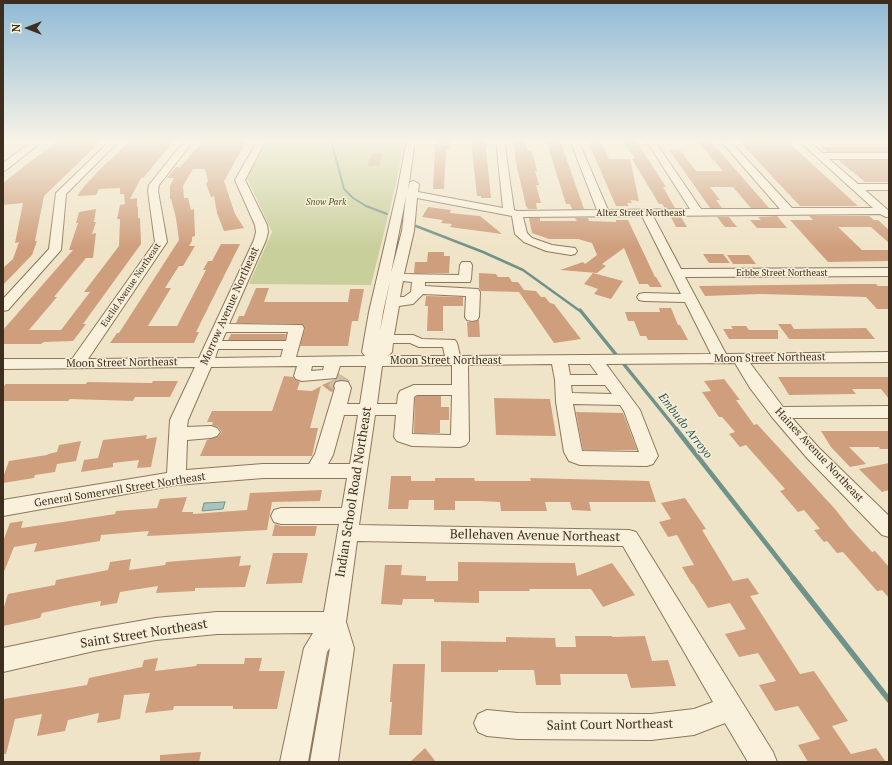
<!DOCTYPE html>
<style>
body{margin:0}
#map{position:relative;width:892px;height:765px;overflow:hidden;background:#f0e4c8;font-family:"PT Serif",serif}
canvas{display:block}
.frame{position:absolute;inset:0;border:4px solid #3d2e20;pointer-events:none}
.north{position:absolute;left:8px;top:8px;width:40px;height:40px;-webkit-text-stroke:3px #f7eed8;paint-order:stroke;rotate:270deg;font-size:11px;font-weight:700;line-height:16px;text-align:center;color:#3d2e20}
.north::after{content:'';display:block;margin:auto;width:14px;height:18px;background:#3d2e20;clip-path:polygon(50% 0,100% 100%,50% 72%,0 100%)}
</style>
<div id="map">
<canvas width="892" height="765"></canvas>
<div class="frame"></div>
<div class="north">N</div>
</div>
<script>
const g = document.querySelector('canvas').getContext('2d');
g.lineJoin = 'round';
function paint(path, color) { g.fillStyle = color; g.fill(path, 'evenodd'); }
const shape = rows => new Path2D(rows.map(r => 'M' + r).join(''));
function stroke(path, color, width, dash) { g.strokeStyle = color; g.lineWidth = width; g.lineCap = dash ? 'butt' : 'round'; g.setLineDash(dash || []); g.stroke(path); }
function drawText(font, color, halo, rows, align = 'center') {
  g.font = font + ' "PT Serif",serif'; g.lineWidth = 3; g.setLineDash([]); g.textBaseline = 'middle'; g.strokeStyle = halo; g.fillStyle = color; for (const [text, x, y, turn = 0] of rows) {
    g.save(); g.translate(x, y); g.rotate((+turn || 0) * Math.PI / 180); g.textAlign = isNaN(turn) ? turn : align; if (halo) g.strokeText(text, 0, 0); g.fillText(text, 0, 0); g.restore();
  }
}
paint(shape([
 [269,140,405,140,395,188,371,285,249,284,272,232,247,178]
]), '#c9cf9b');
const water = shape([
 [225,502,223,509,202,511,204,503,225,502]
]);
paint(water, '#a9c4bc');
stroke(water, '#6f938a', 1);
stroke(shape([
 [331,140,344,189,353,198,366,206,387,214]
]), '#6f938a', 2);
stroke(shape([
 [416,226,483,252,523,270,580,311]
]), '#6f938a', 2.5);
stroke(shape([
 [580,310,677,430]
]), '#6f938a', 3.5);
stroke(shape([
 [676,429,794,579]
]), '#6f938a', 4.5);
stroke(shape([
 [793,578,889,700]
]), '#6f938a', 5.5);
paint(shape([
 [58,140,102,140,44,196,35,241,37,241,32,255,3,285,3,268,13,259,19,242,15,243,23,203,3,205,3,183],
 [131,140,175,140,143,178,141,178,130,199,137,198,137,207,138,207,138,218,140,218,141,244,83,324,86,324,73,341,44,342,41,344,3,344,3,330,73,250,69,250,78,223,76,223,79,212,96,209,94,222,96,222,92,234,96,233,93,258,86,258,54,297,57,297,29,330,61,330,90,292,84,292,119,246,120,219,117,219,120,205,125,204,124,194,120,194,120,188,99,189,96,195,77,196,85,185,97,173,96,173],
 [247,140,224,181,235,214,244,228,224,231,217,213,214,196,211,197,206,184,208,181,205,169,193,169,183,186,184,198,188,198,191,210,194,209,195,236,192,237,192,241,189,246,195,246,183,266,179,266,165,288,171,288,148,326,177,326,206,270,203,270,208,261,212,261,221,244,240,244,196,332,199,332,194,343,110,343,117,333,119,333,179,240,176,218,171,199,170,199,170,186,174,178,167,178,176,167,180,167,203,141],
 [437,140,450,140,450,149,446,149,444,189,433,189,435,144,437,144],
 [471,140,485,140,491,198,481,198,481,196,477,196],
 [514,140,524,140,528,151,532,151,537,171,535,171,539,185,536,185,541,203,536,203,537,209,528,209,526,206,516,163],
 [546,140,560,140,584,209,572,209,570,204,566,204],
 [589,140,600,140,609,159,630,159,639,201,630,200,632,203,627,203,629,206,616,206,591,149],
 [623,140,634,140,637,142,666,187,663,187,675,208,665,208,662,204,659,204,632,159,635,159],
 [696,140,710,140,769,208,751,208,733,187,710,187,720,200,716,200,722,208,710,208,669,150,680,150,696,171,723,171],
 [738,140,788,142,858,206,800,206],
 [821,147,889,147,889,152,827,152],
 [372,153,383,153,379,166,367,166],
 [838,160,889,160,889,182,865,182],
 [428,207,451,210,450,213,480,216,502,234,450,227,452,224,441,223,443,220,422,217],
 [777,216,787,228,757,228,750,220,761,220,758,217],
 [809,216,869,216,874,220,878,220,889,230,889,243,871,227,838,227,862,250,889,250,889,261,828,262,790,220,813,220],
 [671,217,681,217,687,227,676,227],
 [717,217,729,217,737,227,725,227],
 [529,218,540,218,540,221,577,221,575,218,588,218,589,221,616,222,616,220,628,220,655,277,656,277,662,287,650,287,648,284,639,284,624,248,602,264,606,266,597,273,560,270,583,262,585,264,597,255,592,243,578,239,549,239,532,233],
 [428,252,444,252,444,256,450,256,449,273,414,273,415,262,427,262],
 [703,254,723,254,730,263,709,263],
 [727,255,749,255,756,264,733,264],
 [479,273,496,274,498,277,509,277,512,282,518,282,524,290,536,291,541,297,545,297,550,303,554,304,581,339,554,343,519,292,481,291,479,288],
 [593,273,623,281,611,299,594,294,598,289,584,284],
 [854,284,876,284,878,286,889,286,889,309,877,309,866,297,761,294,705,296,699,286],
 [256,288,269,288,264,302,348,302,350,289,364,289,358,321,352,321,348,346,300,346,305,328,302,324,236,323,239,316,244,316],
 [426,296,463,297,463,306,443,306,443,331,427,331,428,306,425,306],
 [659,308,671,308,678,325,680,325,688,340,648,340,646,336,640,336,634,321,628,321,625,312,660,312],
 [479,320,480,337,468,337,467,322,472,322],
 [778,324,791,324,794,329,866,328,875,339,789,339],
 [731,326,746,326,749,330,778,330,778,339,729,339,723,329,733,329],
 [231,334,286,334,285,340,228,340],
 [341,375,350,381,342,380,336,381,333,385,333,391,331,392,322,385,336,379],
 [284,376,293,377,296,380,300,382,297,390,312,391,321,386,310,428,318,428,312,456,200,456,207,440,217,437,222,432,218,427,212,425,213,422,207,422,212,411,272,411],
 [778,377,889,377,889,399,881,389,852,389,856,394,789,395],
 [724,379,740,400,736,400,754,425,757,424,835,509,850,528,872,552,875,551,889,567,889,598,882,590,877,591,843,552,837,553,827,541,824,542,814,530,820,529,804,510,798,512,780,491,785,489,753,453,746,445,740,447,729,434,735,432,722,417,719,417,702,392,711,391,704,381],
 [153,381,178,381,170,397,135,397,133,401,70,399,68,401,3,401,3,387,6,384,86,384,87,382,152,383],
 [417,396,441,396,441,407,449,407,449,420,440,420,440,433,414,433,415,398],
 [494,398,550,399,556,436,496,435],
 [576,412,623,413,637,450,583,450],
 [821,431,889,431,889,449,880,449,879,447,849,447,866,464,850,467,831,447],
 [147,435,146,439,157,437,151,467,137,468,139,460,113,463,113,467,81,472,84,460,98,458,103,440],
 [81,441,76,461,57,464,55,472,35,475,34,478,3,483,3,477,9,461,47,455,48,454,57,452,59,445],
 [889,463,889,490,882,492,859,469],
 [391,476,411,476,411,481,435,481,435,478,474,478,475,481,531,481,530,478,649,481,656,502,589,502,591,511,572,510,570,502,545,502,547,511,501,511,500,502,480,501,455,501,455,510,434,510,434,500,409,500,408,509,388,509],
 [322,490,320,501,272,502,267,530,147,536,149,531,101,535,100,541,34,552,37,543,14,547,3,574,3,541,10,523,23,521,21,528,63,522,115,514,116,511,157,508,160,499,187,497,182,512,193,512,193,514,247,510,250,493],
 [685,498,706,529,702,530,733,581,748,578,759,594,750,596,800,674,814,671,848,721,832,726,851,754,876,748,886,762,808,762,798,745,820,739,798,706,775,711,759,685,776,681,758,653,739,657,725,634,746,629,730,603,708,608,693,584,692,584,682,567,694,565,677,535,668,537,659,522,671,519,661,503],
 [275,524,281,526,317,526,315,536,272,536],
 [273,553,308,553,302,583,266,584],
 [241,556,239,566,251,565,245,587,195,588,195,591,156,593,158,586,120,592,117,603,100,606,101,601,74,606,42,613,40,618,3,626,3,610,8,594,55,585,56,580,108,570,110,562,131,559,129,570,165,565,166,562],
 [458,562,575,563,577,576,612,563,635,595,603,607,591,589,529,589,530,591,479,591,479,603,434,602,434,599,403,599,402,605,381,604,385,565,402,565,401,575,426,576,426,581,458,581],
 [575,636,612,636,612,637,645,636,652,661,668,660,676,686,631,688,627,674,560,674,561,685,536,685,534,670,498,670,498,672,441,672,441,641,506,642,506,637,555,638,556,647,576,647],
 [158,658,155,671,196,666,197,664,244,664,245,658,262,658,259,671,285,671,277,709,233,709,233,706,174,706,173,710,145,713,150,693,124,695,120,719,97,723,99,713,68,720,65,731,37,736,42,714,15,719,6,754,3,754,4,699,87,685,89,678,142,667,144,660],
 [393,664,425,664,422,735,389,735,392,702,390,702],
 [425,748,436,762,410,762],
 [201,752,199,762,160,762,160,755]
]), '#cf9f7d');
stroke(shape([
 [333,379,342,386]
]), '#ccc0a6', 16, [16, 8]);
const minor = shape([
 [34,140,44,140,6,170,3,171,3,163,34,140],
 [111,140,120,140,66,194,61,250,8,310,3,311,3,299,49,249,56,193,111,140],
 [185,140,194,140,159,185,158,191,167,242,88,359,199,358,254,240,256,232,255,225,235,180,258,140,266,140,245,180,267,225,268,232,266,240,229,324,302,325,304,328,296,357,365,356,362,352,369,312,397,192,407,140,415,140,408,190,410,182,414,181,419,184,418,192,503,208,496,140,504,140,514,210,517,211,597,210,570,140,578,140,608,210,690,209,646,140,654,140,701,209,780,209,720,140,729,140,792,208,873,208,798,140,807,140,823,153,889,153,889,159,829,159,858,184,889,184,889,190,865,190,889,211,889,217,886,217,880,214,653,216,681,269,889,268,889,276,685,277,726,354,889,352,889,362,750,363,783,407,889,406,889,418,792,418,819,448,889,516,889,537,882,535,807,458,772,417,750,388,735,363,606,364,640,410,658,456,653,464,647,466,580,465,569,461,564,452,556,402,555,380,552,364,468,365,469,441,466,445,460,447,412,446,397,441,394,437,396,415,375,415,359,525,629,530,636,532,740,699,773,752,777,762,748,762,725,723,694,735,651,740,518,739,487,736,478,732,474,723,478,714,487,710,518,713,651,714,694,709,713,702,623,546,357,541,346,622,354,648,338,762,310,762,330,648,327,652,308,762,280,762,304,648,313,633,217,634,156,640,94,651,3,672,3,648,94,629,156,618,217,612,324,612,339,524,281,524,274,522,271,516,274,510,281,508,342,508,347,478,263,478,176,485,3,516,3,500,167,473,170,420,195,367,3,369,3,359,72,359,155,242,148,191,149,185,185,140],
 [406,196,402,231,391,273,406,196],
 [417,198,512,216,515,234,524,242,546,251,571,255,575,254,577,251,575,248,552,245,532,238,527,233,523,217,642,216,681,294,644,293,639,294,637,297,639,300,644,301,685,302,711,354,460,356,457,343,455,340,422,339,413,335,394,335,399,306,413,304,423,294,466,296,465,317,467,320,472,321,477,320,479,317,480,292,478,289,425,286,425,282,470,282,471,279,472,265,470,262,462,262,460,265,459,275,404,274,414,231,417,198],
 [390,281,380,331,383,312,390,281],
 [403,281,412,282,411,292,404,297,400,297,403,281],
 [226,332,288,332,286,341,222,341,226,332],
 [393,343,410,343,419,347,443,347,445,356,388,356,392,352,393,343],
 [218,349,283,349,281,357,215,358,218,349],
 [568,364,590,364,598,375,570,375,568,364],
 [451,365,452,365,452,385,414,385,400,391,398,395,397,404,377,404,382,366,451,365],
 [297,366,294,376,296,379,302,381,336,378,340,366,366,366,360,404,347,404,351,388,348,382,342,381,336,382,334,386,335,388,315,454,309,464,263,464,186,470,187,440,211,438,217,436,220,432,217,428,211,426,187,427,188,420,211,367,297,366],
 [312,366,324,366,323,370,311,371,312,366],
 [571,385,605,385,612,394,572,393,571,385],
 [417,395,452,395,451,435,412,434,414,397,417,395],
 [573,404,620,405,624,411,639,452,582,451,573,404],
 [344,415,358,415,350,464,328,464,333,455,344,415]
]);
stroke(minor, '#8d765c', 2);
paint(minor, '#faf1dc');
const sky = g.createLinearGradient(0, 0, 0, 247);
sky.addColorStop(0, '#8fbad6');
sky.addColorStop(0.57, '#f8f3e6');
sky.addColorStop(1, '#f8f3e600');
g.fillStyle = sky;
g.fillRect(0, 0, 892, 247);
drawText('italic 9px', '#4d5a26', '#f7eed8', [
 ["Snow Park",326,202]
]);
drawText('9px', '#3d2e20', '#f7eed8', [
 ["Altez Street Northeast",641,213],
 ["Erbbe Street Northeast",782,273],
 ["Euclid Avenue Northeast",131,285,-56]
]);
drawText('11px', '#3d2e20', '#f7eed8', [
 ["Morrow Avenue Northeast",230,306,-66],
 ["Moon Street Northeast",770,358,-1],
 ["Moon Street Northeast",446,361],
 ["Moon Street Northeast",122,363,-1],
 ["Haines Avenue Northeast",819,455,47],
 ["General Somervell Street Northeast",120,490,-9]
]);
drawText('italic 12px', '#2f5d5a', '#f7eed8', [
 ["Embudo Arroyo",685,426,52]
]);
drawText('13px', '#3d2e20', '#f7eed8', [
 ["Indian School Road Northeast",354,492,-81],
 ["Bellehaven Avenue Northeast",535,536,1],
 ["Saint Street Northeast",144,634,-9],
 ["Saint Court Northeast",610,725,-1]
]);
</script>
